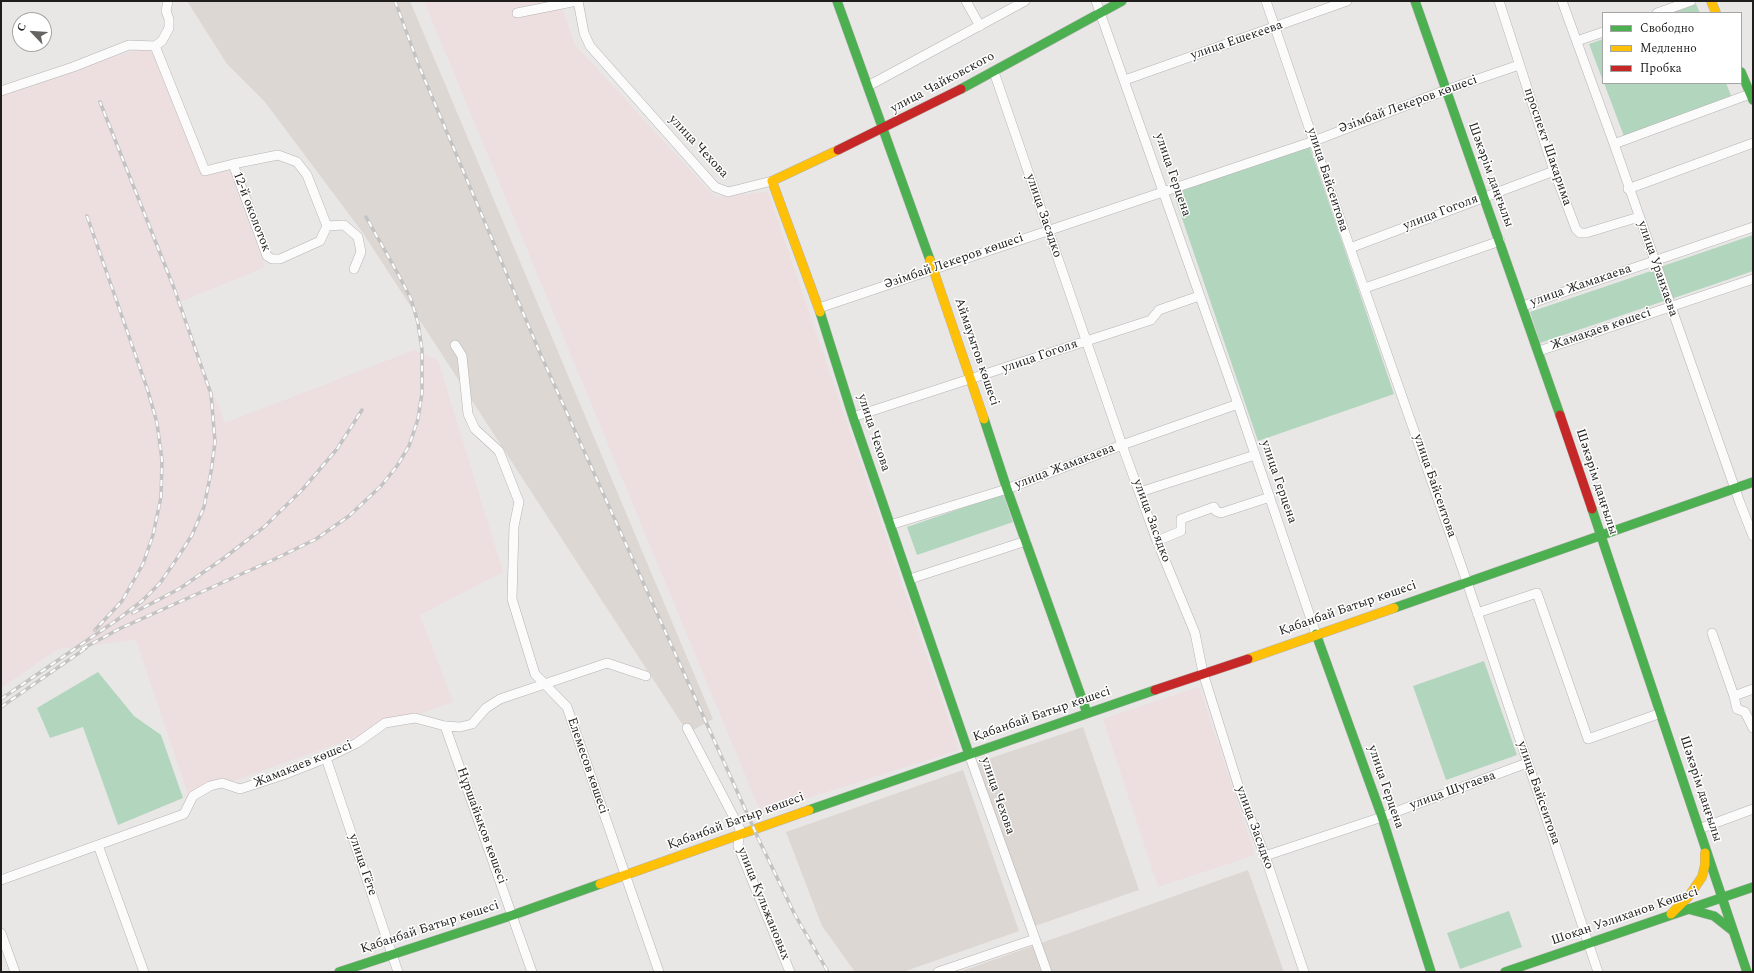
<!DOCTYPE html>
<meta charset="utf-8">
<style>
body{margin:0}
#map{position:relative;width:1754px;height:973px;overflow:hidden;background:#e9e7e6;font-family:Spectral,serif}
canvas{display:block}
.frame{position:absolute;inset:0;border:2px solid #1f1e1d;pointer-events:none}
.legend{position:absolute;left:1602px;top:12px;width:140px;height:72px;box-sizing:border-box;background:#fff;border:1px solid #a5a5a5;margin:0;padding:5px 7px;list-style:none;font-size:12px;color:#1f1e1d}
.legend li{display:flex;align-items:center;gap:8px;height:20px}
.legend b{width:20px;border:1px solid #a5a5a5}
.north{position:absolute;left:12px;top:12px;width:40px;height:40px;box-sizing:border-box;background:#fff;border:1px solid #a5a5a5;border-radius:50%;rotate:295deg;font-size:11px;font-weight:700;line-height:16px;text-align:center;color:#1f1e1d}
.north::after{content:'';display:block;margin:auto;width:14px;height:18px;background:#666463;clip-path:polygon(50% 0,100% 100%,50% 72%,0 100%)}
</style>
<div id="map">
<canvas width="1754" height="973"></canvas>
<div class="frame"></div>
<ul class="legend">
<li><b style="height:5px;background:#4caf50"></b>Свободно</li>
<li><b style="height:5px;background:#ffc107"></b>Медленно</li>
<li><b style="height:5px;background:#c62828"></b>Пробка</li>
</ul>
<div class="north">С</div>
</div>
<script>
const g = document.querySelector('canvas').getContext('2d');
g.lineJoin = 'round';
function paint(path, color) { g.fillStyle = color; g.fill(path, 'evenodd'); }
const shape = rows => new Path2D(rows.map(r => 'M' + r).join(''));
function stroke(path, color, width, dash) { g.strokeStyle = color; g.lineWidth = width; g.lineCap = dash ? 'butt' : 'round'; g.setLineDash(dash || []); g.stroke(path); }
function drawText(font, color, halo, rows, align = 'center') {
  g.font = font + ' Spectral,serif'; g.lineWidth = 3; g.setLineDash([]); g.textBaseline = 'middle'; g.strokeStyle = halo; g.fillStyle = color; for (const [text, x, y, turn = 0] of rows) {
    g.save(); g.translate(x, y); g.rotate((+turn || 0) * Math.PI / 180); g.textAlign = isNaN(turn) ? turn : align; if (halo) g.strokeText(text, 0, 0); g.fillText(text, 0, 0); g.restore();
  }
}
paint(shape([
 [187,1,410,1,713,719,688,733,363,233,265,102,227,64],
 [1083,727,1139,890,1032,927,976,763],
 [963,770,1019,931,903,972,855,972,822,926,786,832],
 [1248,870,1284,972,959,972]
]), '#ddd7d3');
paint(shape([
 [424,1,560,1,575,45,715,197,768,192,959,750,761,813],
 [150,46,200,171,228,167,265,267,178,303,225,423,414,350,438,360,503,572,420,615,453,702,189,797,136,640,58,649,1,688,1,92],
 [1199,687,1255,855,1158,887,1103,719]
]), '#eddee0');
paint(shape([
 [1696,4,1700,13,1672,13],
 [1603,39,1603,81,1589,44],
 [1604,83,1726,83,1732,98,1625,139],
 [1308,142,1394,394,1258,441,1172,189],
 [1753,235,1753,271,1671,299,1660,267],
 [1654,270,1664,301,1540,343,1530,312],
 [1003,494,1013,522,917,555,907,527],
 [1484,661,1517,755,1446,780,1413,686],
 [98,672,134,716,161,735,183,798,118,825,83,727,50,738,37,708],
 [1509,911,1522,947,1460,969,1447,933]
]), '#b2d5be');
const street = shape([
 [578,1,584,33,590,46,715,187,728,192,772,181],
 [966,1,980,26],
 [1096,1,1238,404,1316,634],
 [1266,1,1350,248,1467,582,1598,972],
 [1499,1,1554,171,1576,229,1580,233,1586,233,1639,217],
 [1562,1,1614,144,1740,503,1753,536],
 [517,13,577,1],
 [1657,13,1691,1],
 [1577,41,1603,32],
 [155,46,162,41,169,28,169,19,166,11,168,1],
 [994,72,1122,445,1157,541,1195,633,1203,673,1240,791,1265,856,1304,972],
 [1125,80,1347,1],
 [868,86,1025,1],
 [1,91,73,67,129,45,155,46,205,171,233,164,278,155,297,162,307,175,327,226,320,241,280,259,272,259,267,256,233,164],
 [1614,144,1750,94],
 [1628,189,1753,143],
 [327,226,344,225,358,237,361,252,354,269],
 [1350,248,1554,171],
 [1365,288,1500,241],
 [1523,306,1753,227],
 [819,308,1314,141,1446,90,1519,65],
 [455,345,462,356,468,414,475,429,499,451,519,502,514,526,512,599,535,674,567,707,659,972],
 [1539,351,1753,279],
 [853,417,1151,320,1159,310,1199,296],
 [1140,492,1255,455],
 [890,525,1007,489,1122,445,1238,404],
 [1157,541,1181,531,1181,519,1214,507,1216,511,1221,513,1270,497],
 [910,579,1026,541],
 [1477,613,1537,593,1588,739,1661,713],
 [1712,633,1734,696,1737,709,1745,712,1753,728],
 [1734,696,1753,689],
 [445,726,532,972],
 [687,728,740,829,738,846,790,972],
 [969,754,1047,972],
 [326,758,398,972],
 [1699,829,1753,809],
 [98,845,144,972],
 [1265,856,1382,817,1527,763],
 [1,880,184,814,193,796,210,786,222,783,240,789,283,775,326,758,357,743,385,723,415,718,445,726,460,727,472,724,486,708,500,699,607,663,646,676],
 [1,933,15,972],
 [938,972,1035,939]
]);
const fast = shape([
 [837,1,930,260],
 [1415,1,1560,415],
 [1741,72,1753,100],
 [961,89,1122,1],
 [820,312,853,417,969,754],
 [984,419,1007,489,1087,713],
 [1592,509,1747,972],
 [1394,608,1753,482],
 [1316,634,1382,817,1431,972],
 [809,810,1155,690],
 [1688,909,1714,916,1733,931],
 [339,972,513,915,600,884],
 [1505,972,1753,887]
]);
const slow = shape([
 [1711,1,1716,13],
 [930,260,984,419],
 [820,312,772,181,838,150],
 [1248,659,1394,608],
 [600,884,809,810],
 [1671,914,1689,896,1702,877,1705,865,1705,853]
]);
const jam = shape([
 [838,150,961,89],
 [1560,415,1592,509],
 [1155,690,1248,659]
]);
stroke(street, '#b5b3b2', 10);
stroke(fast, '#b5b3b2', 10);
stroke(slow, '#b5b3b2', 10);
stroke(jam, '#b5b3b2', 10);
stroke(street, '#fcfbfb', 9);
stroke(fast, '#4caf50', 9);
stroke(slow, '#ffc107', 9);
stroke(jam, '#c62828', 9);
const rail = shape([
 [395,1,419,66,540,353,759,840,794,913,828,972],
 [87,216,148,391,157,423,162,460,161,497,153,535,143,564,122,601,95,630],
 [133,613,179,589,224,558,264,527,302,490,337,449,362,410],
 [82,649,119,629,275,559,316,539,349,516,381,486,397,466,409,446,418,419,422,393,422,350,418,323,411,299,397,272,366,217],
 [1,699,117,620,142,601,160,583,178,557,192,535,204,507,211,472,215,442,211,394,174,288,100,102],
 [1,707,86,648]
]);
stroke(rail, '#c4c3c3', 3.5);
stroke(rail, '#fff', 2, [6]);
drawText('13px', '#1f1e1d', '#fff', [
 ["улица Ешекеева",1237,41,-19],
 ["улица Чайковского",943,83,-28],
 ["Әзімбай Лекеров көшесі",1408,105,-20],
 ["улица Чехова",698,147,47],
 ["проспект Шакарима",1547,147,71],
 ["улица Герцена",1172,175,71],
 ["Шәкәрім даңғылы",1490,175,70],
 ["улица Байсеитова",1327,180,72],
 ["12-й околоток",251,212,69],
 ["улица Гоголя",1441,213,-21],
 ["улица Засядко",1043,216,71],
 ["Әзімбай Лекеров көшесі",954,262,-19],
 ["улица Уранхаева",1657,269,71],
 ["улица Жамакаева",1581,286,-19],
 ["Жамақаев көшесі",1601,330,-19],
 ["Аймауытов көшесі",976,352,71],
 ["улица Гоголя",1040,357,-19],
 ["улица Чехова",873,433,72],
 ["улица Жамакаева",1065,467,-21],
 ["улица Герцена",1278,482,71],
 ["Шәкәрім даңғылы",1596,482,72],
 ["улица Байсеитова",1434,486,71],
 ["улица Засядко",1151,521,70],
 ["Қабанбай Батыр көшесі",1348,609,-19],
 ["Қабанбай Батыр көшесі",1042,715,-19],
 ["Жамақаев көшесі",303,765,-22],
 ["Елемесов көшесі",587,766,71],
 ["улица Герцена",1385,787,71],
 ["Шәкәрім даңғылы",1700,789,72],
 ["улица Шугаева",1453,791,-20],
 ["улица Байсеитова",1538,793,71],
 ["улица Чехова",997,796,71],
 ["Қабанбай Батыр көшесі",736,822,-20],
 ["Нұршайықов көшесі",481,826,70],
 ["улица Засядко",1254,828,70],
 ["улица Гёте",362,865,71],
 ["улица Кульжановых",763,904,68],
 ["Шоқан Уәлиханов Көшесі",1625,917,-19],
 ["Қабанбай Батыр көшесі",430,928,-18]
]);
</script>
